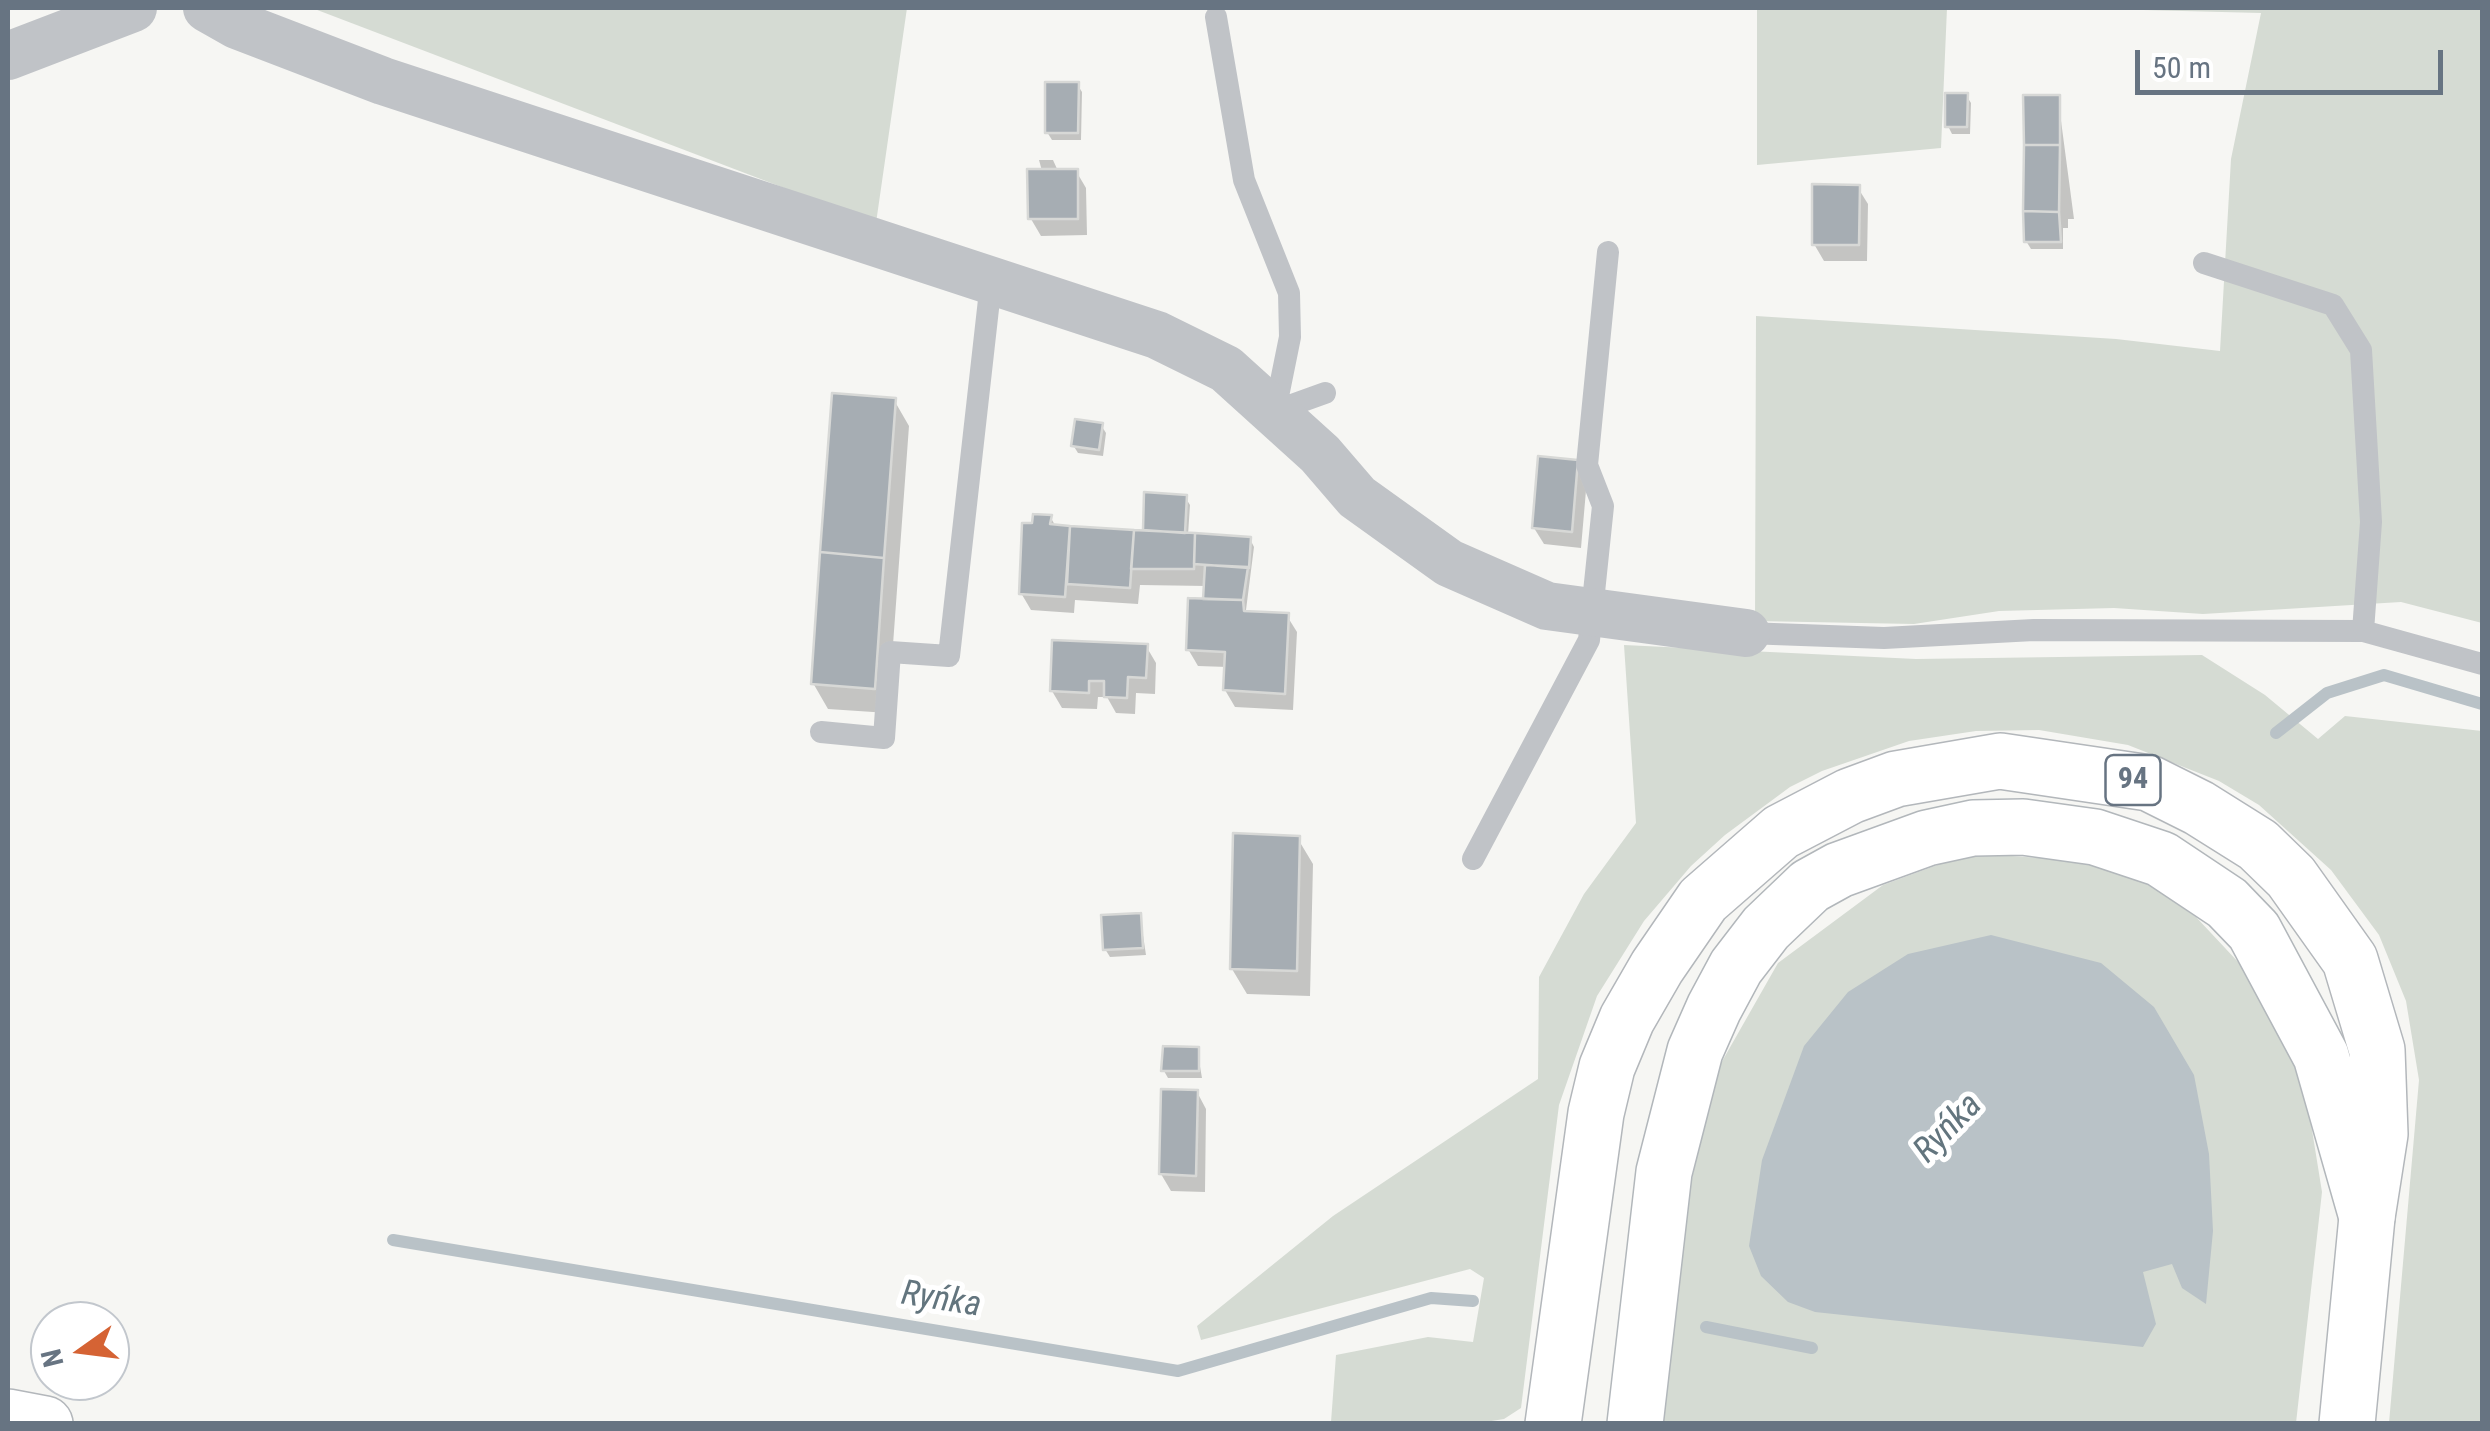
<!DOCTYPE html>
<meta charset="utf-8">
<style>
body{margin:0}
#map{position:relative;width:2490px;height:1431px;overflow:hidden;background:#f6f6f3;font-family:"Roboto Condensed",sans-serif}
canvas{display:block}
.frame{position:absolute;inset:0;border:10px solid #677482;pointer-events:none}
.north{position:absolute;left:30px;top:1301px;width:100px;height:100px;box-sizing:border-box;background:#fff;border:2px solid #c2c7cd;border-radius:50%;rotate:256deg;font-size:28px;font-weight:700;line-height:40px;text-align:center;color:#677482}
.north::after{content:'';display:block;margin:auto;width:35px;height:45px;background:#d56334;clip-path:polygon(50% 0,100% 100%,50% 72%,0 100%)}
.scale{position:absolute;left:2135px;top:50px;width:308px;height:45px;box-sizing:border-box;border:5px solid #677482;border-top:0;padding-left:12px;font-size:30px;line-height:35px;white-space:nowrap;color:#677482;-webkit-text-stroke:8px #fff;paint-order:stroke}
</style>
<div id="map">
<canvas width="2490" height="1431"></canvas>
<div class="frame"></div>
<div class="north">N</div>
<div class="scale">50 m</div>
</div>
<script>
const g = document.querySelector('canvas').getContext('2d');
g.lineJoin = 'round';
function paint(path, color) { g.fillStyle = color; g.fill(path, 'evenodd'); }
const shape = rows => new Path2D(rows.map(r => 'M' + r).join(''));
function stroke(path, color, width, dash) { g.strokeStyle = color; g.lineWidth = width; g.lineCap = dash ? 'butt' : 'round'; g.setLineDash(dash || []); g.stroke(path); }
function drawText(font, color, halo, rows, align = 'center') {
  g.font = font + ' "Roboto Condensed",sans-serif'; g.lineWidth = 10; g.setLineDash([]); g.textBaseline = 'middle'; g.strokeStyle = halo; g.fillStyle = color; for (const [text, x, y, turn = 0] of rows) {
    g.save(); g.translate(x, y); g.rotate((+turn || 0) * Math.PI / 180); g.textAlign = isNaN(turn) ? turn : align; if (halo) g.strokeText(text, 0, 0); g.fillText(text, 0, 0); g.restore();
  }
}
paint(shape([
 [312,8,907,8,876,223],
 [1757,8,1947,8,1941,148,1757,165],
 [2065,8,2482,8,2482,623,2401,602,2203,614,2114,608,1999,611,1914,624,1755,621,1756,316,2116,339,2220,351,2231,159,2261,13],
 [1624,645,1916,659,2202,655,2265,695,2318,739,2345,716,2482,731,2482,1423,2389,1423,2419,1080,2406,1001,2379,935,2331,870,2259,805,2219,781,2128,745,2039,730,1976,731,1909,741,1822,771,1790,787,1725,835,1691,866,1644,921,1597,996,1559,1105,1521,1408,1504,1419,1479,1423,1331,1422,1336,1355,1428,1337,1473,1342,1484,1278,1470,1269,1201,1340,1197,1326,1333,1216,1538,1079,1539,977,1584,894,1636,823],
 [1970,853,2082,861,2148,884,2196,917,2255,980,2303,1074,2322,1192,2296,1423,1662,1424,1680,1232,1716,1072,1778,963,1883,885]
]), '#d5dbd3');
paint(shape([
 [1991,935,2101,963,2154,1007,2194,1075,2209,1154,2213,1231,2206,1304,2182,1288,2172,1264,2143,1272,2156,1324,2143,1347,1815,1312,1788,1302,1761,1276,1749,1246,1762,1160,1804,1046,1848,992,1908,954]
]), '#b9c2c7');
paint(shape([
 [1077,84,1082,92,1081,140,1052,140,1047,132],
 [1966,95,1971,103,1970,134,1952,134,1948,126],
 [2058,98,2074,219,2068,219,2068,228,2063,228,2063,249,2031,249,2026,241],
 [1039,160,1053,160,1058,171,1076,171,1086,188,1087,235,1041,236,1031,219,1042,171],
 [1858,188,1868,204,1867,261,1824,261,1814,244],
 [894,400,909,426,888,713,828,709,813,683],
 [1101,425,1106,433,1103,456,1078,453,1073,445],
 [1577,462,1587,479,1581,548,1544,544,1534,528],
 [1147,495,1185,497,1190,505,1188,535,1250,539,1254,547,1246,610,1249,613,1287,616,1297,632,1293,710,1235,707,1225,690,1227,667,1198,666,1188,649,1206,586,1140,585,1138,604,1075,600,1074,613,1031,610,1021,593,1051,518,1056,527,1145,532],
 [1146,646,1156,663,1155,694,1136,693,1135,714,1116,713,1107,697,1098,697,1097,709,1062,708,1052,691],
 [1298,839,1313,864,1310,996,1247,994,1232,969],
 [1140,915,1146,955,1110,957,1105,949],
 [1197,1049,1202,1078,1168,1078,1164,1071],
 [1197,1092,1206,1109,1205,1192,1171,1191,1161,1174]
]), '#0003');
stroke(shape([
 [2276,733,2327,693,2384,675,2482,704],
 [393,1240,1178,1371,1431,1298,1473,1301],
 [1706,1327,1812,1348]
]), '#b9c2c7', 12);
const building = shape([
 [1045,82,1079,82,1078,133,1045,133,1045,82],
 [1945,93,1968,93,1967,127,1945,127,1945,93],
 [2023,95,2060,95,2060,145,2024,145,2023,95],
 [2024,145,2060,145,2059,212,2023,211,2024,145],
 [1027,169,1078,169,1078,219,1028,219,1027,169],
 [1812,184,1860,185,1859,245,1812,245,1812,184],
 [2023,211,2059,212,2061,242,2024,242,2023,211],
 [832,393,896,398,884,558,820,552,832,393],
 [1075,419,1103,423,1099,450,1071,446,1075,419],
 [1538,456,1578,460,1572,532,1532,528,1538,456],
 [1144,492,1187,495,1185,533,1143,530,1144,492],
 [1033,514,1052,515,1050,524,1070,526,1065,597,1019,594,1022,523,1032,523,1033,514],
 [1070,526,1134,530,1130,588,1067,584,1070,526],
 [1134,530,1195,533,1194,569,1131,569,1134,530],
 [1195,533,1251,537,1249,568,1194,564,1195,533],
 [820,552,884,558,875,689,811,684,820,552],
 [1205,565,1248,567,1243,600,1203,599,1205,565],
 [1188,598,1243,600,1244,611,1289,613,1285,694,1223,690,1225,652,1186,650,1188,598],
 [1052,640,1148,644,1146,678,1128,677,1127,698,1104,697,1104,681,1089,681,1089,693,1050,691,1052,640],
 [1233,833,1300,836,1297,971,1230,969,1233,833],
 [1141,913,1143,948,1103,950,1101,915,1141,913],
 [1163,1046,1199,1047,1199,1071,1161,1071,1163,1046],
 [1161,1089,1198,1090,1196,1176,1159,1174,1161,1089]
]);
paint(building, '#a6adb3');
stroke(building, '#d7d8d6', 2.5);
const secondary = shape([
 [1635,1424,1664,1172,1695,1051,1714,1008,1736,967,1766,928,1810,886,1839,870,1927,838,1973,828,2023,827,2095,837,2161,859,2227,903,2254,931,2321,1056,2367,1217]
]);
const primary = shape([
 [8,1417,45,1424],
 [1553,1424,1596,1113,1607,1067,1627,1019,1657,967,1703,900,1781,832,1850,796,1896,779,2000,761,2149,783,2199,808,2258,845,2291,877,2350,960,2377,1050,2380,1134,2367,1217,2347,1424]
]);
stroke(secondary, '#b2b7bb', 58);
stroke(primary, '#b3b7bb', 58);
stroke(shape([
 [1216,17,1244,180,1289,293,1290,337,1275,411],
 [2204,263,2333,305,2361,350,2371,522,2363,631],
 [1275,411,1325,393],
 [1746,633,1884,638,2034,630,2363,631,2482,664],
 [821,732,884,738,890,652,949,656,991,282],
 [1473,859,1589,640,1603,506,1587,465,1608,252]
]), '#c0c3c7', 22);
stroke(shape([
 [207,8,237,25,383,81,1157,335,1226,369,1320,454,1357,497,1449,563,1547,606,1746,633],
 [8,56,133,8]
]), '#c0c3c7', 48);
stroke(secondary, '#fff', 55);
stroke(primary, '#fff', 55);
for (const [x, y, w] of [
 [2133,780,55]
]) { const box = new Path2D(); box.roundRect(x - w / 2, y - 25, w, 50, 8); g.fillStyle = '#fff'; g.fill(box); stroke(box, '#677482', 2.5); }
drawText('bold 30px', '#677482', null, [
 ["94",2133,780]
]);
drawText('italic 35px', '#63757e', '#fff', [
 ["Ryńka",1949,1129,-46],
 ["Ryńka",941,1301,9]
]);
</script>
